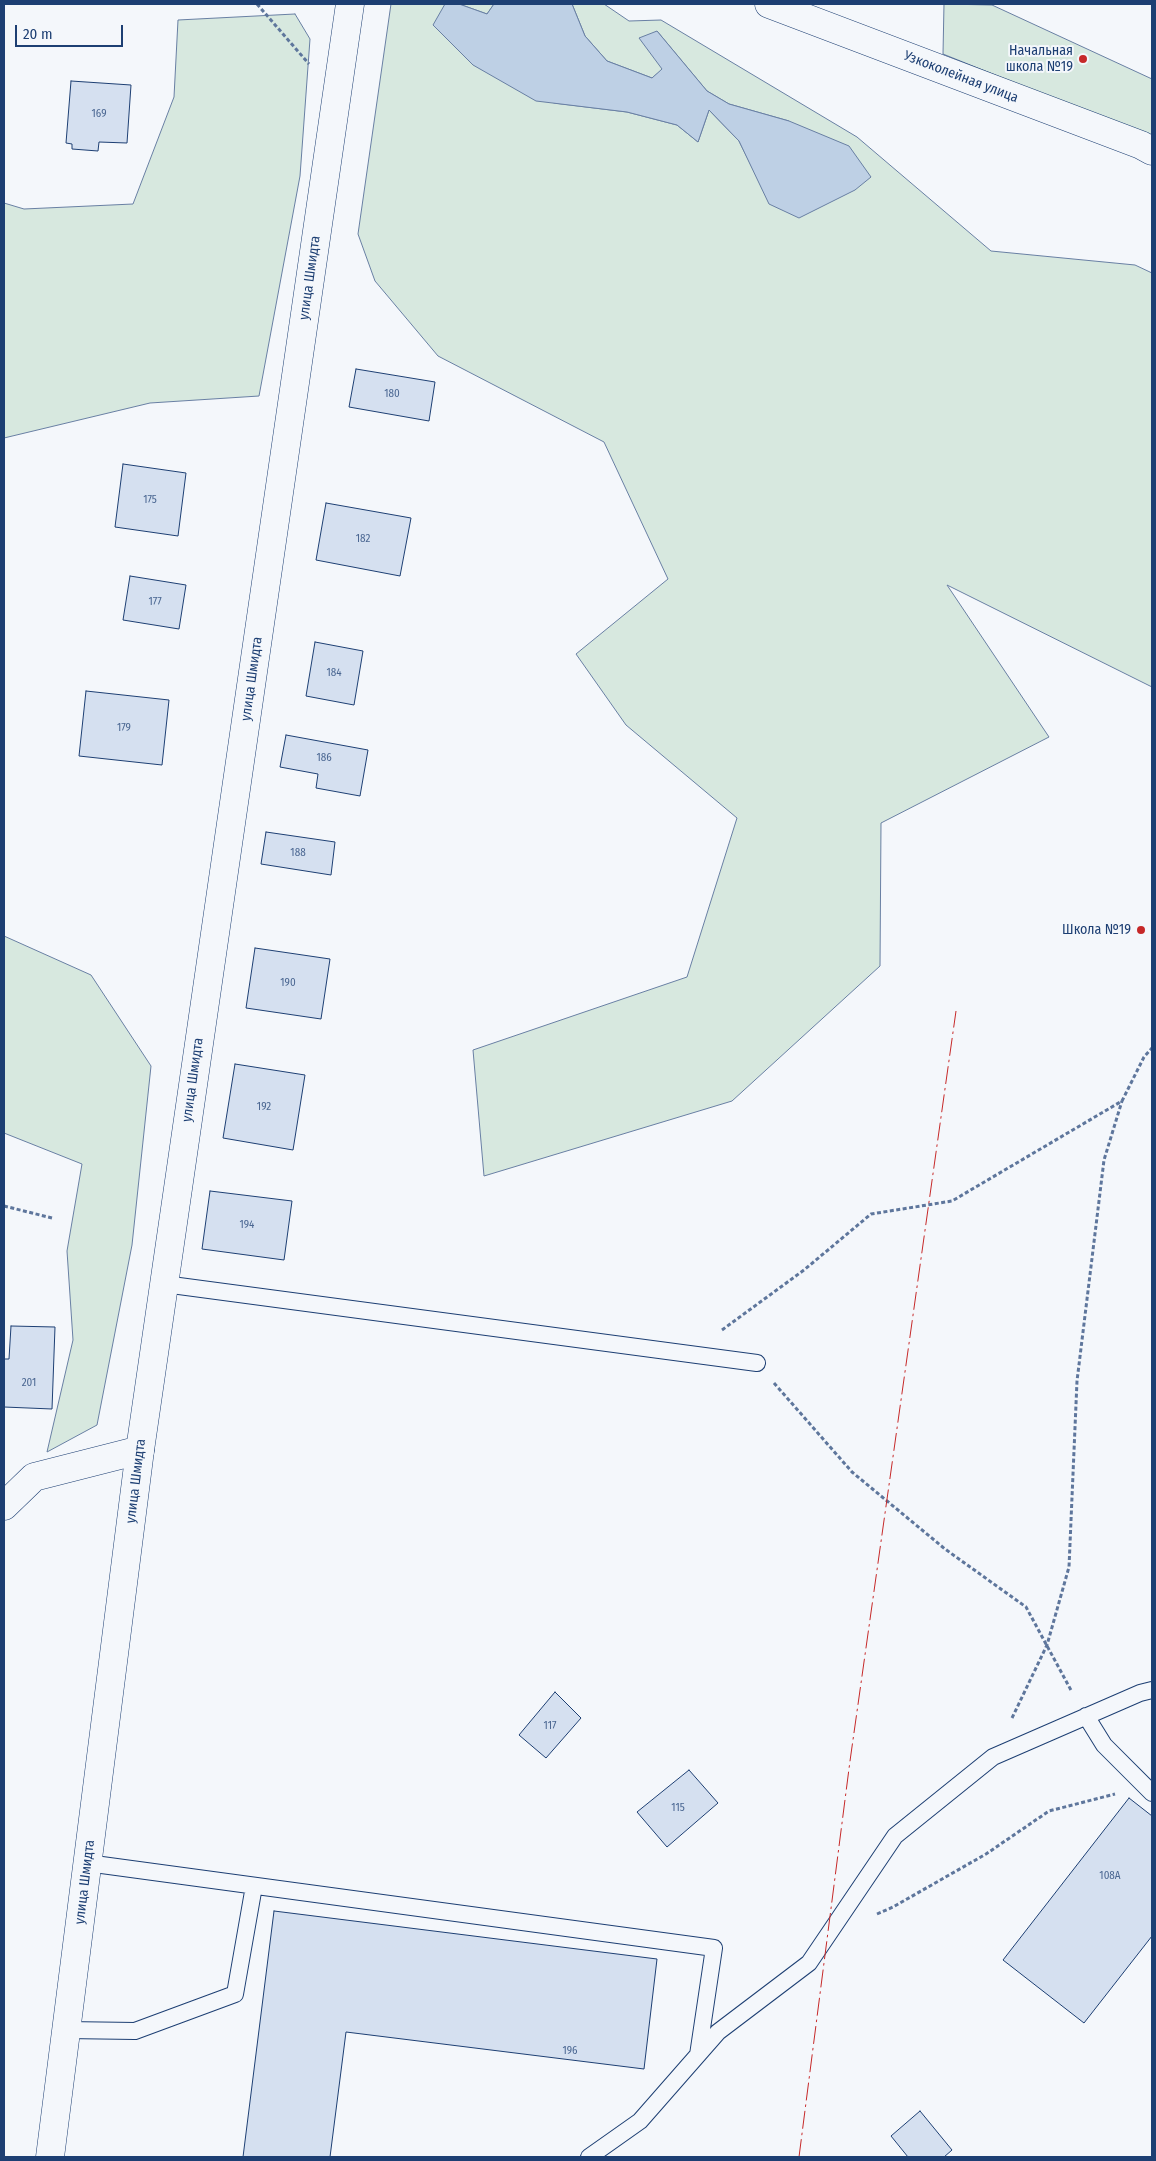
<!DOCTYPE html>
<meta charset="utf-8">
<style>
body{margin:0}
#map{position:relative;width:1156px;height:2161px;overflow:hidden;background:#f4f7fb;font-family:"Fira Sans Condensed",sans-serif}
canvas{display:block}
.frame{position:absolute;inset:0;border:5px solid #1d3f73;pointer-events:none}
.scale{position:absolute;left:15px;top:25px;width:108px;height:22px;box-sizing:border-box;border:2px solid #1d3f73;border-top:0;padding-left:6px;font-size:15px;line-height:18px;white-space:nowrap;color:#1d3f73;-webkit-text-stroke:4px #f4f7fb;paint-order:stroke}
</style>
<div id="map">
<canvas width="1156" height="2161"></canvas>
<div class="frame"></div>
<div class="scale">20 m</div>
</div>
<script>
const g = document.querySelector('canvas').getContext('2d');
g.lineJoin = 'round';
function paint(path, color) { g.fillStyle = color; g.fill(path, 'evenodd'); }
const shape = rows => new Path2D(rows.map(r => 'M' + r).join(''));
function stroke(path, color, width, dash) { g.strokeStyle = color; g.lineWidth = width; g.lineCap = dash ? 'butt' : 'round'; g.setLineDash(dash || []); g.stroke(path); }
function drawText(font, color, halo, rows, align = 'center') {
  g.font = font + ' "Fira Sans Condensed",sans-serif'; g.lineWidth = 4; g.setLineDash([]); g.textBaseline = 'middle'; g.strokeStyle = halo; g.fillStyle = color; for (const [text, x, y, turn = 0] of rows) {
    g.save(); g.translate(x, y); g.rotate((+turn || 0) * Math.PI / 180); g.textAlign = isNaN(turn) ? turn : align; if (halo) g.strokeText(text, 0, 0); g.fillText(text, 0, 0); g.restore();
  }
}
const green = shape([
 [391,4,453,4,443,35,554,103,627,112,677,125,698,142,709,110,739,141,754,171,789,121,729,104,707,91,657,31,663,69,652,78,607,61,585,36,572,4,604,4,629,21,661,20,857,137,991,251,1135,265,1152,273,1152,687,947,585,1049,737,881,823,880,966,732,1101,484,1176,473,1050,687,977,737,818,626,725,576,654,668,579,604,442,438,356,375,281,358,234,391,4],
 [459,4,494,4,487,14,459,4],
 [944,4,992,5,1152,79,1152,144,1025,87,943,54,944,4],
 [295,14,310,39,300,176,259,396,150,403,4,438,4,203,24,209,133,204,174,97,178,20,295,14],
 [4,936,91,975,151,1066,132,1245,97,1425,47,1452,73,1340,67,1251,82,1164,4,1133,4,936]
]);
paint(green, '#d7e8df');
stroke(green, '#687fa3', 1);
const water = shape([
 [445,4,459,4,487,14,494,4,572,4,585,36,607,61,652,78,662,69,639,38,657,31,707,91,729,104,789,121,849,146,871,177,855,190,799,218,769,204,739,141,709,110,698,142,677,125,627,112,536,101,473,65,433,25,445,4]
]);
paint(water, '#bed0e5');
stroke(water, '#687fa3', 1);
const building = shape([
 [71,81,131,85,127,143,99,142,98,151,72,149,72,144,66,143,71,81],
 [356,369,435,382,429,421,349,407,356,369],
 [123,464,186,473,178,536,115,527,123,464],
 [326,503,411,518,400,576,316,560,326,503],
 [130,576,186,585,179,629,123,620,130,576],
 [315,642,363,651,354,705,306,696,315,642],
 [86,691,169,700,162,765,79,756,86,691],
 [286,735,368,750,360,796,316,788,318,774,280,767,286,735],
 [266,832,335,842,331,875,261,864,266,832],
 [255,948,330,959,321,1019,246,1008,255,948],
 [235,1064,305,1075,293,1150,223,1138,235,1064],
 [210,1191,292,1201,284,1260,202,1249,210,1191],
 [11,1326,55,1327,52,1409,4,1407,4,1359,9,1359,11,1326],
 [555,1692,581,1718,546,1758,519,1735,555,1692],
 [689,1770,718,1803,667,1847,637,1812,689,1770],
 [1129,1798,1152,1816,1152,1936,1084,2023,1003,1960,1129,1798],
 [274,1911,657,1959,644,2069,346,2032,330,2157,243,2157,274,1911],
 [920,2111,952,2150,944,2157,908,2157,891,2136,920,2111]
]);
paint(building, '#d5e0f0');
stroke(building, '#1d3f73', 1);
const lane = shape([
 [164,1284,757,1363],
 [1086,1716,1104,1745,1152,1793],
 [87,1863,714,1948,698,2055],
 [66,2030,135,2031,235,1994,254,1886],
 [589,2157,640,2121,718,2032,809,1963,895,1836,993,1757,1140,1693,1152,1690]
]);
const street = shape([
 [769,4,1141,145,1152,151],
 [4,1506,34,1477,140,1450]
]);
const primary = shape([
 [50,2157,140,1450,350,4]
]);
stroke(lane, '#1d3f73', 18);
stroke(street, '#1d3f73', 29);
stroke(primary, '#1d3f73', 29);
stroke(shape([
 [257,4,309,64],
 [4,1206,52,1218],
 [722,1330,804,1270,871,1214,952,1201,1122,1101,1144,1057,1152,1048],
 [774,1383,852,1472,945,1549,1026,1607,1072,1692],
 [1012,1718,1047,1645,1069,1567,1077,1381,1104,1160,1122,1101],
 [877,1914,893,1907,986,1854,1049,1811,1115,1794]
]), '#5e769c', 3, [4, 2.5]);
stroke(lane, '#f4f7fb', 16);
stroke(street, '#f4f7fb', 28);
stroke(primary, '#f4f7fb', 28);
stroke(shape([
 [799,2157,850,1761,956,1011]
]), '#c62828', 1, [18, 4, 2.5, 4]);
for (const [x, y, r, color] of [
 [1083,59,5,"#c62828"],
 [1141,930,5,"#c62828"]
]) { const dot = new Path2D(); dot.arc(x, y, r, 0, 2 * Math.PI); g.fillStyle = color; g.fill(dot); stroke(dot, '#f4f7fb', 2); }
drawText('11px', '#4b6792', null, [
 ["169",99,114],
 ["180",392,394],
 ["175",150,500],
 ["182",363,539],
 ["177",155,602],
 ["184",334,673],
 ["179",124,728],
 ["186",324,758],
 ["188",298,853],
 ["190",288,983],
 ["192",264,1107],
 ["194",247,1225],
 ["201",29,1383],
 ["117",550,1726],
 ["115",678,1808],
 ["108А",1110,1876],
 ["196",570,2051]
]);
drawText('14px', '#1d3f73', '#f4f7fb', [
 ["Начальная",1073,51],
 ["школа №19",1073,67],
 ["Школа №19",1131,930]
], 'right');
drawText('14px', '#1d3f73', '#f4f7fb', [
 ["Узкоколейная улица",961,77,21],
 ["улица Шмидта",310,278,-82],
 ["улица Шмидта",252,679,-82],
 ["улица Шмидта",193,1080,-82],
 ["улица Шмидта",136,1481,-83],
 ["улица Шмидта",85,1882,-83]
]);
</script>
